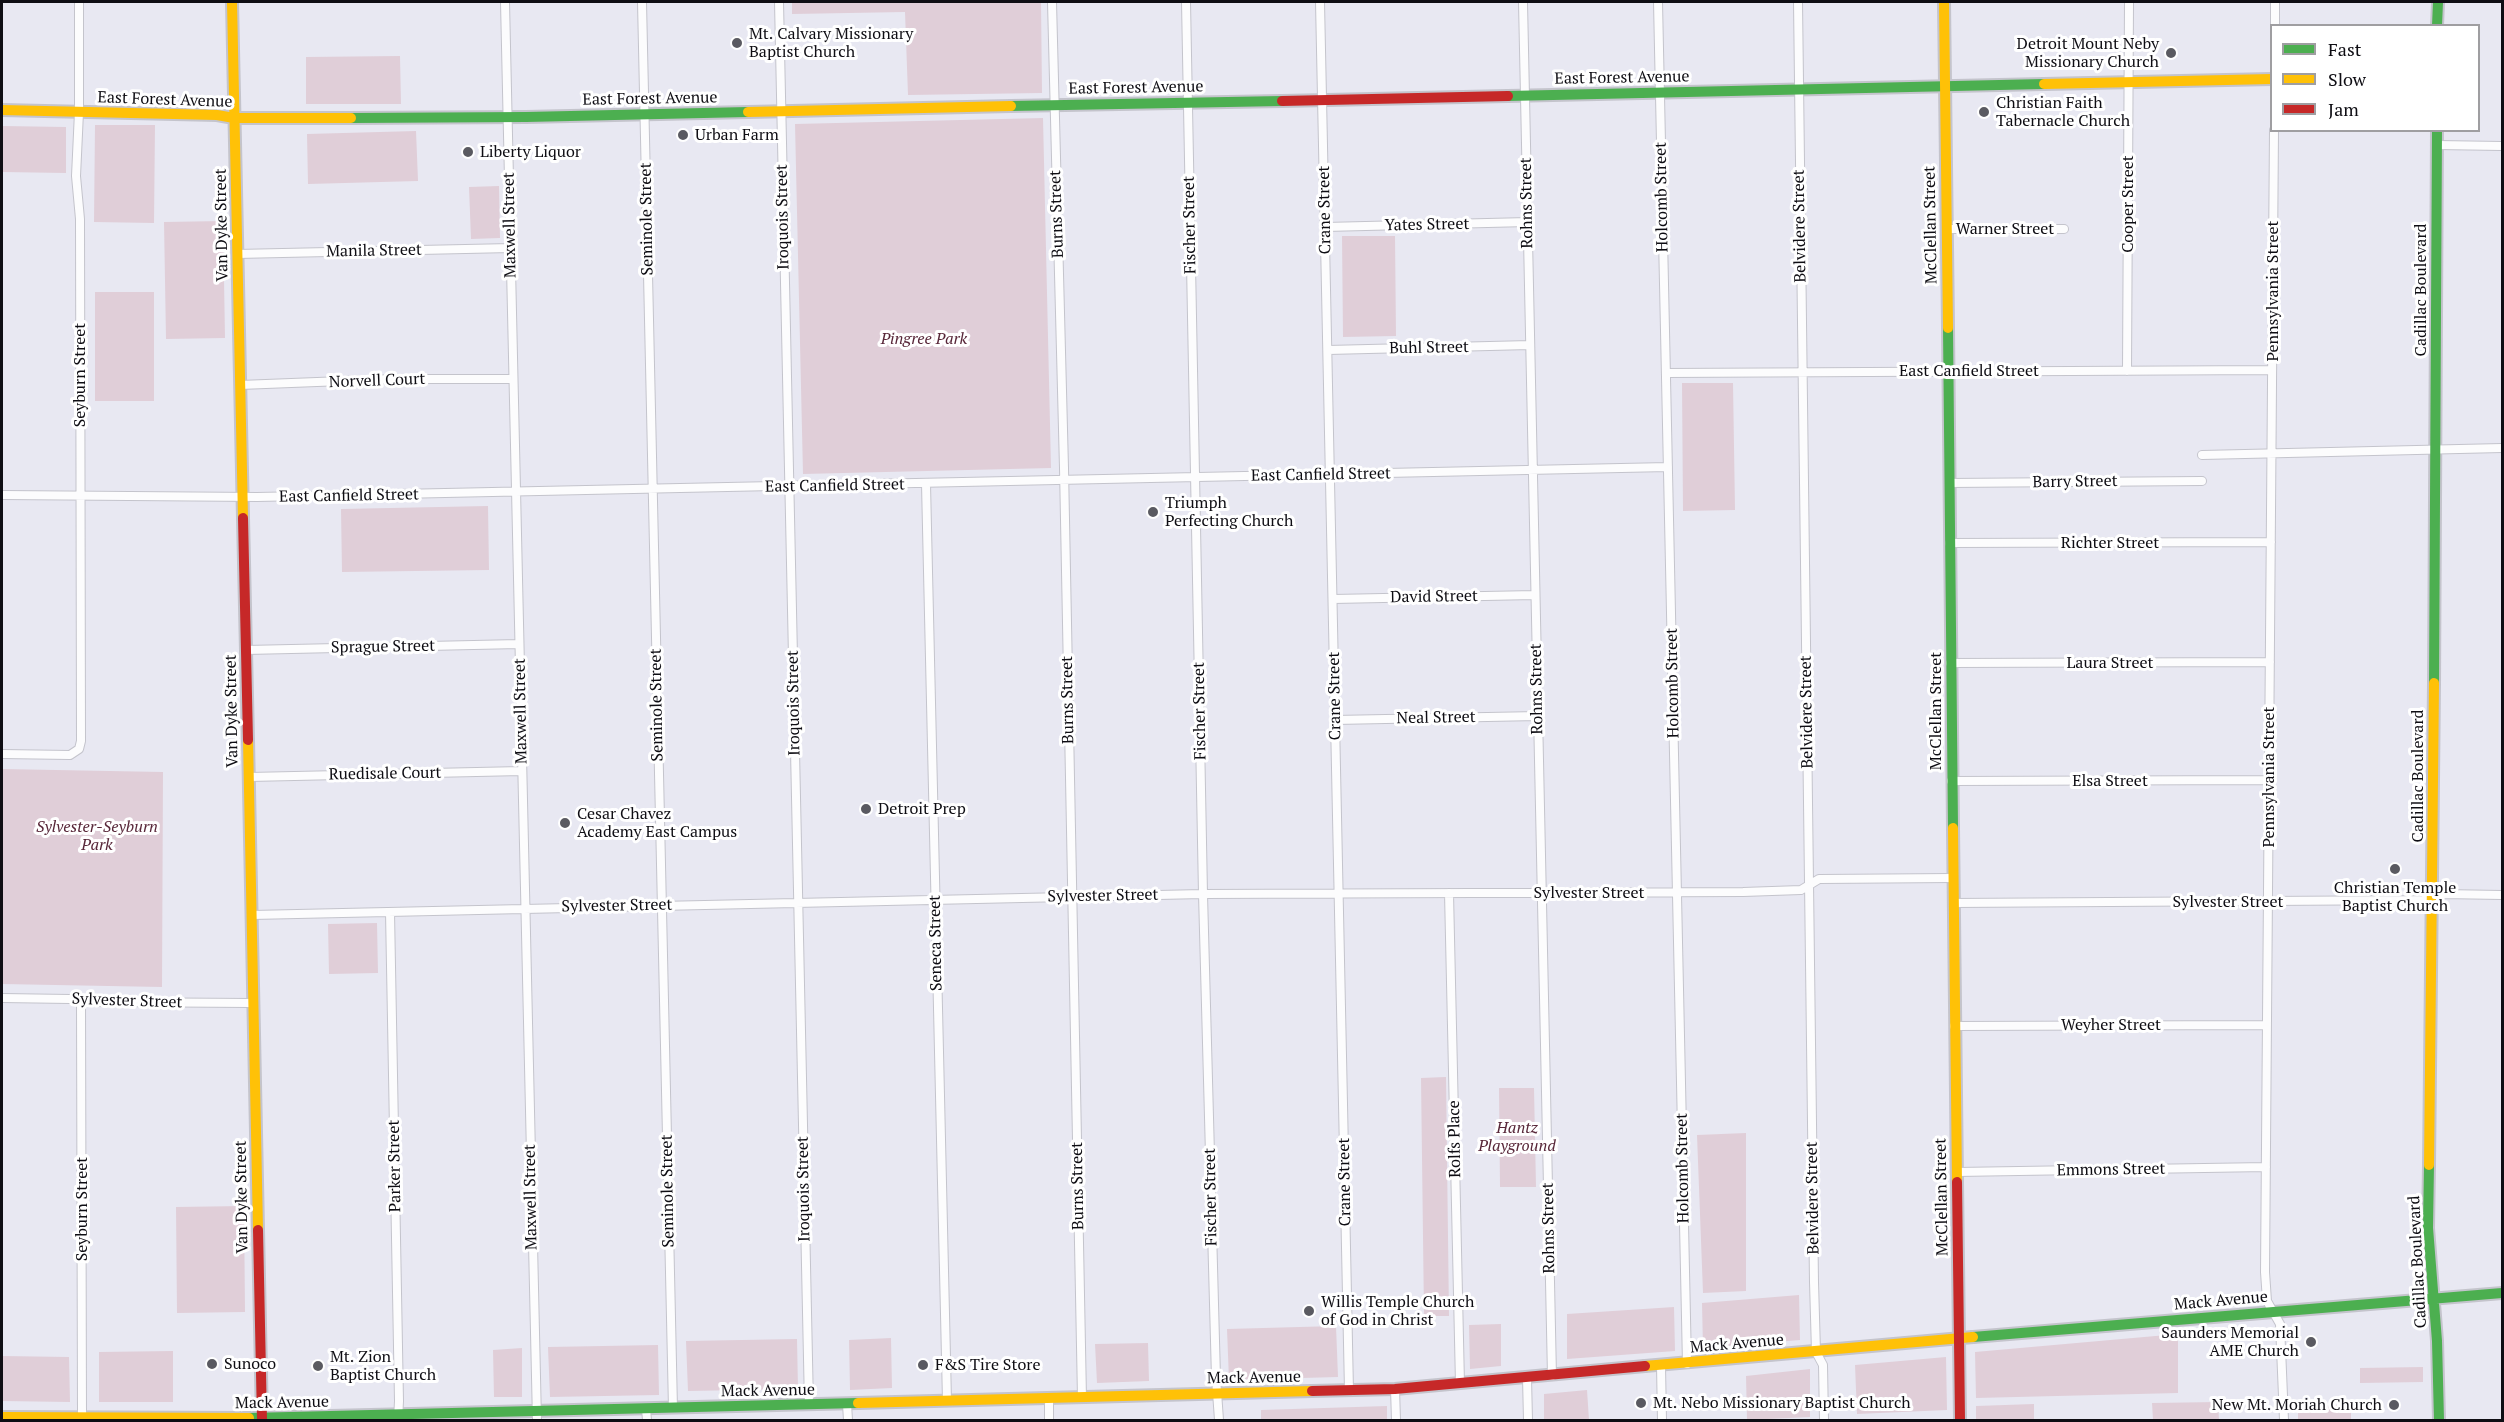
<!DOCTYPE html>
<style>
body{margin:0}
#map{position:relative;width:2504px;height:1422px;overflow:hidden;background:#e8e8f2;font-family:"PT Serif",serif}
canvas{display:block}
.frame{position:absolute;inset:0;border:3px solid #0e0d13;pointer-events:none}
.legend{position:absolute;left:2270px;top:24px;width:210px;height:108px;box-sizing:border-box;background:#fff;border:2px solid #9f9ea1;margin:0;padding:8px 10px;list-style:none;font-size:18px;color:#0e0d13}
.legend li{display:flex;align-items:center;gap:12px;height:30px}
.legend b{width:30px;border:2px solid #9f9ea1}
</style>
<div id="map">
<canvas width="2504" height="1422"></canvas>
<div class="frame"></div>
<ul class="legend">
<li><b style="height:8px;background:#4caf50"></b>Fast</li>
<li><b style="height:8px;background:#ffc107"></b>Slow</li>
<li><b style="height:8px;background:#c62828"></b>Jam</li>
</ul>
</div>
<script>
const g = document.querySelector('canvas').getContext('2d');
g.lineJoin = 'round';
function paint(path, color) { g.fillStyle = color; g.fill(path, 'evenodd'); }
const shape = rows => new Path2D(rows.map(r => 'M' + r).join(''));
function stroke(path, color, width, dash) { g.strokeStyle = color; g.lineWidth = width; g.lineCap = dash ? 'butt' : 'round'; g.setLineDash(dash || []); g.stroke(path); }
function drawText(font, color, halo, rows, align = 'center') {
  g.font = font + ' "PT Serif",serif'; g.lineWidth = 6; g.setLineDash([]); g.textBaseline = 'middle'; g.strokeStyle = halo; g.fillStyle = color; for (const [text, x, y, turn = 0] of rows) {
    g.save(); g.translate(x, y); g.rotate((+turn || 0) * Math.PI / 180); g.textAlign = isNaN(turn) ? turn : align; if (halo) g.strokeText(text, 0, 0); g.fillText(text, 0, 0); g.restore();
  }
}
paint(shape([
 [792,2,1041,2,1042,93,908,95,905,12,792,14],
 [400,56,401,104,306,104,306,57],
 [1043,118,1051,468,803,474,795,124],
 [95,125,155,125,154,223,94,222],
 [2,126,66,127,66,173,2,172],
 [416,131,418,181,308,184,307,134],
 [499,186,500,238,471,239,469,187],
 [223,221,225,338,166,339,164,222],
 [1342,236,1395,236,1396,336,1343,337],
 [95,292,154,292,154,401,95,401],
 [1682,383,1733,383,1735,510,1683,511],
 [488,506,489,570,342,572,341,509],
 [2,769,163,772,162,987,2,984],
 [377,923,378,973,329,974,328,924],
 [1446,1077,1449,1316,1424,1316,1421,1078],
 [1499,1088,1534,1088,1536,1187,1500,1187],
 [1746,1133,1746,1291,1703,1293,1697,1135],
 [244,1206,245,1312,177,1313,176,1207],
 [1799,1295,1800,1340,1703,1348,1702,1303],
 [1674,1307,1675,1351,1567,1359,1567,1314],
 [1501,1324,1501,1366,1470,1369,1469,1325],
 [1336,1326,1338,1377,1229,1380,1227,1329],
 [2178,1334,2178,1393,1976,1398,1975,1352],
 [891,1338,892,1388,850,1390,849,1340],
 [797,1339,798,1389,688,1391,686,1341],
 [1148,1343,1149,1381,1097,1383,1095,1344],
 [658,1345,659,1395,550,1397,548,1347],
 [522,1348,522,1397,494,1397,493,1350],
 [173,1351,173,1402,99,1402,99,1352],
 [2,1356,69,1357,70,1402,2,1401],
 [1946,1357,1947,1410,1857,1414,1855,1365],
 [2423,1367,2423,1382,2360,1383,2360,1368],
 [1810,1369,1810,1417,1747,1420,1746,1376],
 [1587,1390,1589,1420,1544,1420,1544,1394],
 [2218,1402,2219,1420,2153,1420,2152,1403],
 [2034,1404,2034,1420,1976,1420,1976,1406],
 [2298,1405,2351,1405,2351,1420,2298,1420],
 [1387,1406,1387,1420,1261,1420,1261,1410]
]), '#e0ced8');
const street = shape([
 [505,2,537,1420],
 [642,2,673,1408],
 [779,2,809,1405],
 [1052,2,1064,468,1082,1398],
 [1186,2,1203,894,1216,1378,1219,1420],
 [1320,2,1349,1391],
 [1523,2,1552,1376],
 [1658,2,1687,1364],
 [1798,2,1814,1282,1816,1352,1823,1365,1824,1420],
 [2275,26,2275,2],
 [2274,130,2265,1272,2267,1301,2280,1324,2284,1420],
 [2437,145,2502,146],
 [1325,227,1528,222],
 [1946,229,2064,229],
 [237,254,511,248],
 [1328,350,1530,345],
 [2127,371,2129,2],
 [1666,373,2272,370],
 [240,385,394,379,513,379],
 [2202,455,2502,448],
 [1949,483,2202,481],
 [926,484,947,1401],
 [2,495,257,497,1668,467],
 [1949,543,2271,542],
 [1333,599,1535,595],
 [246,650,519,644],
 [1950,663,2270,662],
 [1335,720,1538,716],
 [2,754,70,755,79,749,81,741,80,219,76,176,79,112,79,2],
 [249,777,522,771],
 [1951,781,2269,780],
 [1449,893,1460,1384],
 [1953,903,2423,900,2442,894,2502,895],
 [390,912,399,1401,398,1420],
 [252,915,1203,894,1743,892,1801,890,1819,879,1953,878],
 [2,998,70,999,96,1002,252,1003],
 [81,1001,82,1418],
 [1954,1026,2267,1025],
 [1957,1172,2266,1167],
 [1661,1366,1662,1420],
 [1527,1378,1528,1420],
 [1395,1389,1396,1420],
 [1049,1399,1049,1420],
 [847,1404,848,1420],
 [646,1409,647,1420]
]);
const fast = shape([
 [2437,26,2438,2],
 [1508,96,2044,84],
 [1011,106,1282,101],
 [351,118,526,117,748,112],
 [1948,328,1953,828],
 [2434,683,2437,130],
 [2429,1165,2428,1228,2437,1341,2439,1420],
 [1973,1337,2502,1293],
 [249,1418,858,1403]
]);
const slow = shape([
 [232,2,243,518],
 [1944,2,1948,328],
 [2044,84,2272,79],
 [2,110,217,115,234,118,351,118],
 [748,112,1011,106],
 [248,740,258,1230],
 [1953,828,1957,1182],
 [2429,1165,2434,683],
 [1645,1366,1973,1337],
 [858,1403,1312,1391],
 [2,1417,249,1418]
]);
const jam = shape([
 [1282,101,1508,96],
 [243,518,248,740],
 [1957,1182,1960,1420],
 [258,1230,262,1420],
 [1312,1391,1395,1389,1645,1366]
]);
stroke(street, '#c4c4cc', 10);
stroke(fast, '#c4c4cc', 14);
stroke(slow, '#c4c4cc', 14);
stroke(jam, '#c4c4cc', 14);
stroke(street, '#fcfcfd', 8);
stroke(fast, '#4caf50', 10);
stroke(slow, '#ffc107', 10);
stroke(jam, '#c62828', 10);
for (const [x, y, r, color] of [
 [737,43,6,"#5a5a61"],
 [2171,53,6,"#5a5a61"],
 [1984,112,6,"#5a5a61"],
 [683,135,6,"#5a5a61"],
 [468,152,6,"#5a5a61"],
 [1153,512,6,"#5a5a61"],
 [866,809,6,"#5a5a61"],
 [565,823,6,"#5a5a61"],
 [2395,869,6,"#5a5a61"],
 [1309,1311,6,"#5a5a61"],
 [2311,1342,6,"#5a5a61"],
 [212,1364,6,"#5a5a61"],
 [923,1365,6,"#5a5a61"],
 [318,1366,6,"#5a5a61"],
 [1641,1403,6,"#5a5a61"],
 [2394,1405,6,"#5a5a61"]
]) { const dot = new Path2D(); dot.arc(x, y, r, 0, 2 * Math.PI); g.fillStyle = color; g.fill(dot); stroke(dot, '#fff', 2); }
drawText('16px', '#0e0d13', '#fff', [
 ["Mt. Calvary Missionary",749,34],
 ["Baptist Church",749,52],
 ["Detroit Mount Neby",2159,44,"right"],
 ["Missionary Church",2159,62,"right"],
 ["Christian Faith",1996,103],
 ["Tabernacle Church",1996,121],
 ["Urban Farm",695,135],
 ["Liberty Liquor",480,152],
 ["Triumph",1165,503],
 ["Perfecting Church",1165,521],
 ["Detroit Prep",878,809],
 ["Cesar Chavez",577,814],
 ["Academy East Campus",577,832],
 ["Christian Temple",2395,888,"center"],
 ["Baptist Church",2395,906,"center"],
 ["Willis Temple Church",1321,1302],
 ["of God in Christ",1321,1320],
 ["Saunders Memorial",2299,1333,"right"],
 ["AME Church",2299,1351,"right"],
 ["Mt. Zion",330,1357],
 ["Baptist Church",330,1375],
 ["Sunoco",224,1364],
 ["F&S Tire Store",935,1365],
 ["Mt. Nebo Missionary Baptist Church",1653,1403],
 ["New Mt. Moriah Church",2382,1405,"right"]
], 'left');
drawText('16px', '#0e0d13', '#fff', [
 ["East Forest Avenue",1622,78,-1],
 ["East Forest Avenue",1136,88,-1],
 ["East Forest Avenue",650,99,-1],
 ["East Forest Avenue",165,100,2],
 ["Holcomb Street",1662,197,-91],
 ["Rohns Street",1527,203,-91],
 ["Cooper Street",2128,204,-90],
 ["Crane Street",1325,210,-91],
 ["Burns Street",1057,214,-92],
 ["Iroquois Street",783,217,-91],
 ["Seminole Street",647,219,-91],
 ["Van Dyke Street",222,225,-91],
 ["Maxwell Street",510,225,-91],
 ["Fischer Street",1190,225,-91],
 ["Yates Street",1427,225,-1],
 ["McClellan Street",1931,225,-91],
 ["Belvidere Street",1800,226,-91],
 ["Warner Street",2005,229],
 ["Manila Street",374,251,-1],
 ["Cadillac Boulevard",2421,290,-90],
 ["Pennsylvania Street",2273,291,-90],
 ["Buhl Street",1429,348,-1],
 ["East Canfield Street",1969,371],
 ["Seyburn Street",80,375,-90],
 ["Norvell Court",377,381,-2],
 ["East Canfield Street",1321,475,-1],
 ["Barry Street",2075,482,-1],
 ["East Canfield Street",835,486,-1],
 ["East Canfield Street",349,496,-1],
 ["Richter Street",2110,543],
 ["David Street",1434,597,-1],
 ["Sprague Street",383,647,-1],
 ["Laura Street",2110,663],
 ["Holcomb Street",1673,683,-91],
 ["Rohns Street",1537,689,-91],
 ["Crane Street",1335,696,-91],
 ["Burns Street",1068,700,-91],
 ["Iroquois Street",794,703,-91],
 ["Seminole Street",657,705,-91],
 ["Van Dyke Street",232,711,-91],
 ["Maxwell Street",521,711,-91],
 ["Fischer Street",1200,711,-91],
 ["McClellan Street",1936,711,-90],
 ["Belvidere Street",1807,712,-91],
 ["Neal Street",1436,718,-1],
 ["Ruedisale Court",385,774,-1],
 ["Cadillac Boulevard",2418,776,-90],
 ["Pennsylvania Street",2269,777,-90],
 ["Elsa Street",2110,781],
 ["Sylvester Street",1589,893],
 ["Sylvester Street",1103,896,-1],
 ["Sylvester Street",2228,902],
 ["Sylvester Street",617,906,-1],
 ["Seneca Street",936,943,-91],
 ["Sylvester Street",127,1001,2],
 ["Weyher Street",2111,1025],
 ["Rolfs Place",1455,1139,-91],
 ["Parker Street",395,1166,-91],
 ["Holcomb Street",1683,1168,-91],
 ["Emmons Street",2111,1170,-1],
 ["Crane Street",1345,1182,-91],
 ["Burns Street",1078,1186,-91],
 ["Iroquois Street",804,1189,-91],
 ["Seminole Street",668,1191,-91],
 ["Van Dyke Street",242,1197,-91],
 ["Maxwell Street",531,1197,-91],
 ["Fischer Street",1211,1197,-91],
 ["McClellan Street",1942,1197,-91],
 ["Belvidere Street",1813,1198,-91],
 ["Seyburn Street",82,1209,-90],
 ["Rohns Street",1549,1228,-91],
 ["Cadillac Boulevard",2418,1262,-93],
 ["Mack Avenue",2221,1301,-5],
 ["Mack Avenue",1737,1344,-5],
 ["Mack Avenue",1254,1378,-1],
 ["Mack Avenue",768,1391,-1],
 ["Mack Avenue",282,1403,-1]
]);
drawText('italic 16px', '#582739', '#fff', [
 ["Pingree Park",924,339],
 ["Sylvester-Seyburn",97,827],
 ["Park",97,845],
 ["Hantz",1517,1128],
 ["Playground",1517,1146]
]);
</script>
